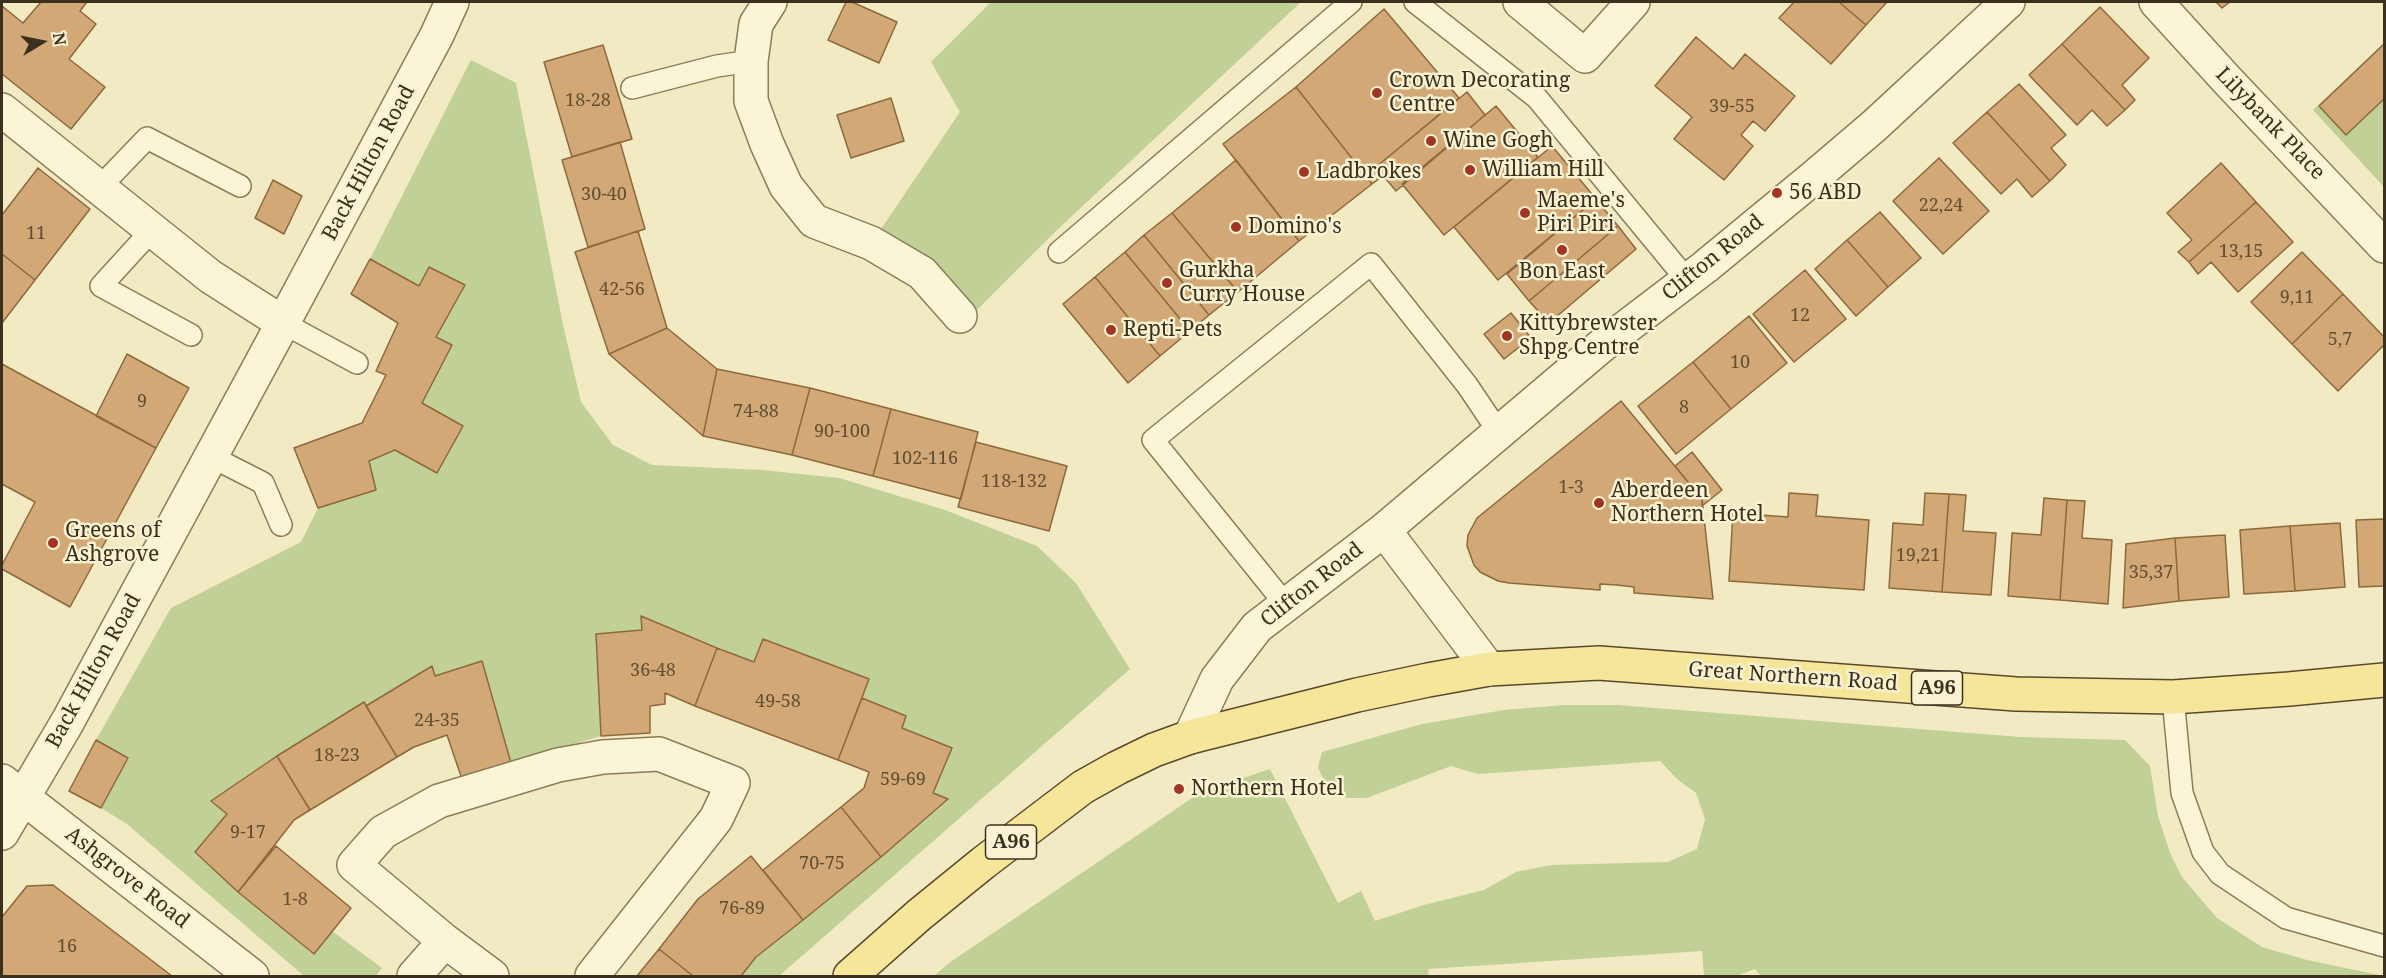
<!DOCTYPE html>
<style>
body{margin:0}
#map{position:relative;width:2386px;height:978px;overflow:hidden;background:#f1eac3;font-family:"Noto Serif",serif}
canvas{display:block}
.frame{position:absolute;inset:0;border:3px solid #3b301d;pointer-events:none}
.north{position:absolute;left:12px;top:12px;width:60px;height:60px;-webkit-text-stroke:4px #f8f2d3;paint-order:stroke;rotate:80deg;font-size:16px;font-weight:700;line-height:24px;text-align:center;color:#3b301d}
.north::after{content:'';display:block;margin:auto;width:21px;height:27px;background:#3b301d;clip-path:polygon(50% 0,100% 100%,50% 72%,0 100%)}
</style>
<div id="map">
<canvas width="2386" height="978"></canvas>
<div class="frame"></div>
<div class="north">N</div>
</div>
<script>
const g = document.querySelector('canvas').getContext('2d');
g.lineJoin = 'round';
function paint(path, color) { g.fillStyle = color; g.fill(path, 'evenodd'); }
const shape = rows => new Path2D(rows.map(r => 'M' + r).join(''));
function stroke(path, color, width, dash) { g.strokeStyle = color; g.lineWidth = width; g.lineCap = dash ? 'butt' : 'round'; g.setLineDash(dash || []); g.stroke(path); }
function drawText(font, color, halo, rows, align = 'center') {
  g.font = font + ' "Noto Serif",serif'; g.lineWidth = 5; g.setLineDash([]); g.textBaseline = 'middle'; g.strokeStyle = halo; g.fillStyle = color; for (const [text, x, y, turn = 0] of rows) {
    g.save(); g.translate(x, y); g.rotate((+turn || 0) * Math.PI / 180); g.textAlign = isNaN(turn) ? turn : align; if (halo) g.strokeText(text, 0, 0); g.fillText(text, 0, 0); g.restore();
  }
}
paint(shape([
 [991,2,1301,2,1058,229,967,320,877,235,960,112,931,62],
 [2384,43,2384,187,2313,110],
 [471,60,516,83,563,325,581,402,613,445,652,465,762,470,839,478,945,510,1037,546,1076,583,1130,669,779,976,741,976,756,957,881,857,948,800,933,793,952,748,902,728,906,716,862,698,869,679,763,639,754,662,642,616,642,630,597,634,601,736,511,763,482,661,435,676,431,666,366,706,363,703,277,756,211,801,227,814,195,853,238,892,313,954,332,931,382,968,376,976,304,976,127,824,101,808,128,758,96,740,171,608,301,542,318,508,376,490,369,461,462,426,422,403,436,337,465,285,429,267,419,286,370,259],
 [1566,705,1617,705,2020,737,2125,740,2150,766,2158,816,2170,853,2182,877,2217,918,2262,947,2307,960,2384,976,1761,976,1755,969,1737,976,1704,976,1702,951,1428,969,1429,976,934,976,949,963,1201,792,1270,769,1338,903,1361,891,1375,921,1424,905,1484,890,1516,872,1551,865,1668,862,1697,849,1705,819,1696,793,1677,779,1660,761,1478,774,1451,766,1367,798,1347,798,1326,786,1318,767,1322,752,1422,724,1504,710]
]), '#c1d096');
const building = shape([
 [41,2,87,2,80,11,96,24,69,59,105,87,71,129,2,74,2,6,23,23,41,2],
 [846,2,852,2,897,22,879,63,828,40,846,2],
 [1794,2,1839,2,1866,25,1831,64,1779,18,1794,2],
 [1839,2,1887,2,1866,25,1839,2],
 [2216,2,2230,2,2222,8,2216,2],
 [2100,7,2149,58,2122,85,2135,100,2125,110,2062,44,2100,7],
 [1384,9,1459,98,1376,167,1383,176,1372,184,1296,87,1384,9],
 [1696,37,1733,69,1745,54,1795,96,1765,131,1753,121,1741,135,1753,146,1724,180,1674,139,1692,117,1655,86,1696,37],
 [2062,44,2125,110,2107,126,2092,110,2077,125,2029,75,2062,44],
 [2384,44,2384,99,2346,135,2319,106,2384,44],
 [603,45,632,139,572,157,544,62,603,45],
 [2019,84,2066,135,2051,148,2066,165,2050,181,1987,112,2019,84],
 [1296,87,1372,184,1299,241,1223,144,1296,87],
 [1467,92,1485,115,1396,191,1376,167,1467,92],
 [891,98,904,141,851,158,837,115,891,98],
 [1496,106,1538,157,1444,235,1402,184,1496,106],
 [1987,112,2050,181,2032,197,2017,179,2001,194,1953,143,1987,112],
 [620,142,645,229,588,247,562,160,620,142],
 [1552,146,1596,199,1498,280,1454,227,1552,146],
 [1939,158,1989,211,1943,254,1893,201,1939,158],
 [1236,160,1299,241,1238,292,1172,213,1236,160],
 [2221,163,2256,202,2189,262,2178,252,2192,240,2167,213,2221,163],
 [38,168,90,209,35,280,2,254,2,215,38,168],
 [273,180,302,196,284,234,255,218,273,180],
 [1596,199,1618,226,1529,301,1507,274,1596,199],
 [2256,202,2293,242,2238,292,2211,262,2198,274,2189,262,2256,202],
 [1880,212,1921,258,1888,287,1847,240,1880,212],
 [1172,213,1238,292,1209,315,1144,235,1172,213],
 [1618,226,1636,249,1549,323,1529,301,1618,226],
 [638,231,667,328,609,354,575,252,638,231],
 [1144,235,1209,315,1190,331,1125,252,1144,235],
 [1847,240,1888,287,1856,316,1815,269,1847,240],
 [1125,252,1190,331,1160,356,1095,277,1125,252],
 [2302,252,2343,294,2292,344,2251,302,2302,252],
 [2,254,35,280,2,323,2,254],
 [370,259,419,286,429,267,465,285,436,337,452,345,422,403,463,426,437,473,395,450,369,461,376,490,318,508,294,448,362,423,386,375,376,371,398,323,351,294,370,259],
 [1805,270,1846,319,1794,362,1753,314,1805,270],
 [1095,277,1160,356,1128,383,1063,304,1095,277],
 [2343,294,2384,337,2384,345,2338,391,2292,344,2343,294],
 [1511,313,1531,338,1504,359,1484,334,1511,313],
 [1749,316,1787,363,1731,409,1693,362,1749,316],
 [667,328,717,369,703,436,609,354,667,328],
 [127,354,189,388,156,448,96,416,127,354],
 [1693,362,1731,409,1676,454,1638,406,1693,362],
 [2,364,156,448,70,607,2,569,2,565,35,502,2,484,2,364],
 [717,369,810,388,792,455,703,436,717,369],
 [810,388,891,409,873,476,792,455,810,388],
 [1621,401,1702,499,1713,599,1634,593,1634,587,1617,585,1600,584,1600,590,1509,583,1498,581,1480,572,1474,565,1467,546,1468,535,1477,518,1621,401],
 [891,409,978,432,961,499,873,476,891,409],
 [976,442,1067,466,1049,531,958,507,976,442],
 [1692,452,1722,490,1702,506,1702,499,1675,466,1692,452],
 [1789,493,1818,495,1816,516,1869,520,1864,590,1729,581,1733,513,1788,517,1789,493],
 [1925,493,1949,494,1942,592,1889,588,1893,523,1923,525,1925,493],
 [1949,494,1966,495,1963,531,1996,533,1991,595,1942,592,1949,494],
 [2044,498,2067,500,2060,600,2008,596,2012,533,2041,535,2044,498],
 [2067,500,2085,501,2082,538,2112,540,2108,604,2060,600,2067,500],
 [2384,519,2384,586,2359,587,2356,520,2384,519],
 [2340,523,2345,587,2295,591,2290,526,2340,523],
 [2290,526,2295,591,2244,594,2240,530,2290,526],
 [2225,535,2229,597,2179,601,2175,538,2225,535],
 [2175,538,2179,601,2123,608,2126,544,2175,538],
 [641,616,717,648,695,706,665,693,665,704,650,706,650,733,601,736,596,634,642,630,641,616],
 [763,639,869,679,838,760,695,706,717,648,754,662,763,639],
 [482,661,511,763,462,779,447,735,414,747,397,757,366,706,432,666,435,676,482,661],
 [862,698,906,716,902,728,952,748,933,793,948,799,881,857,841,807,864,788,869,772,838,760,862,698],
 [364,702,397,757,310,810,277,756,364,702],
 [96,740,128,758,101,808,69,791,96,740],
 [277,756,310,810,294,820,238,892,195,852,227,814,211,801,277,756],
 [841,807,881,857,803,920,763,870,841,807],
 [276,846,351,908,314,954,238,892,276,846],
 [751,856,803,920,756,957,741,976,693,976,659,949,698,899,751,856],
 [53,885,172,976,2,976,2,917,27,886,53,885],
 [659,949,693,976,637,976,659,949]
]);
paint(building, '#d2a976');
stroke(building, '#8d683c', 1.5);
const service = shape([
 [1415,2,1537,98,1687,280],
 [632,88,717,66,751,61],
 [99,188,147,138,240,186],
 [152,230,101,286,191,335],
 [1059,252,1351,2],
 [283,323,357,363],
 [210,456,263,483,281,525],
 [1286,605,1153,440,1371,264,1467,385,1500,434],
 [2173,697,2182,793,2203,852,2220,874,2286,918,2384,946]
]);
const minor = shape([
 [770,2,756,24,751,61,751,101,767,144,786,186,814,221,871,243,922,273,960,316],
 [1520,2,1585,56,1633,2],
 [2156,2,2227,80,2384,246],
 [2,110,211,277,283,323],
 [1384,530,1489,669],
 [414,976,445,941],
 [492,976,445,941,354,865,383,832,439,801,558,765,603,757,659,754,733,783,716,819,592,976]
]);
const tertiary = shape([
 [1190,737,1217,679,1257,627,1384,530,1600,347,1705,267,1813,178,1874,126,2008,2],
 [2,781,252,976],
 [2,833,68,721,283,323,437,35,452,2]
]);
const primary = shape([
 [850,976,919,915,983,863,1083,787,1117,768,1154,750,1190,737,1357,695,1428,680,1489,669,1599,663,2016,694,2173,697,2289,689,2384,680]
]);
stroke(service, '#8d7c58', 24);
stroke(minor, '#8d7c58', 36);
stroke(tertiary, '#8d7c58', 36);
stroke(primary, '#5a482d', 36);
stroke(service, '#fbf5d7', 21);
stroke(minor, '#fbf5d7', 33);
stroke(tertiary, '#fbf5d7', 33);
stroke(primary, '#f6e699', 33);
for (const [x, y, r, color] of [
 [1377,93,6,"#a03524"],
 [1431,141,6,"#a03524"],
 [1470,170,6,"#a03524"],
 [1304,172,6,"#a03524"],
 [1777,193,6,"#a03524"],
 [1525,213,6,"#a03524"],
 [1236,227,6,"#a03524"],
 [1562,250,6,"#a03524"],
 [1167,283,6,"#a03524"],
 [1111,330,6,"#a03524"],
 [1507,336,6,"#a03524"],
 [1599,503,6,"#a03524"],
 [53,543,6,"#a03524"],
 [1179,789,6,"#a03524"]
]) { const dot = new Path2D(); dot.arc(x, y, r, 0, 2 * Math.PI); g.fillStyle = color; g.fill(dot); stroke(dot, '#f8f2d3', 2); }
drawText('18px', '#614e33', null, [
 ["18-28",588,101],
 ["39-55",1732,107],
 ["30-40",604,195],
 ["22,24",1941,206],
 ["11",36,234],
 ["13,15",2241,252],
 ["42-56",622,290],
 ["9,11",2297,298],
 ["12",1800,316],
 ["5,7",2340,340],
 ["10",1740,363],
 ["9",142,402],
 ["8",1684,408],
 ["74-88",756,412],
 ["90-100",842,432],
 ["102-116",925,459],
 ["118-132",1014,482],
 ["1-3",1571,488],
 ["19,21",1918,556],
 ["35,37",2151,573],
 ["36-48",653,671],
 ["49-58",778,702],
 ["24-35",437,721],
 ["18-23",337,756],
 ["59-69",903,780],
 ["9-17",248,833],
 ["70-75",822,864],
 ["1-8",295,900],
 ["76-89",742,909],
 ["16",67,947]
]);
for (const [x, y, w] of [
 [1937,688,51],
 [1011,842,51]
]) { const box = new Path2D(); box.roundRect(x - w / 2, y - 17, w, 34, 4.5); g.fillStyle = '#f8f2d3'; g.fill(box); stroke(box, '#3b301d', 1.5); }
drawText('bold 20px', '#3b301d', null, [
 ["A96",1937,688],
 ["A96",1011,842]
]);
drawText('21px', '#3b301d', '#f8f2d3', [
 ["Crown Decorating",1389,81],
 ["Centre",1389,105],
 ["Wine Gogh",1443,141],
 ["William Hill",1482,170],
 ["Ladbrokes",1316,172],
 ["56 ABD",1789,193],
 ["Maeme's",1537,201],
 ["Piri Piri",1537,225],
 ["Domino's",1248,227],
 ["Gurkha",1179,271],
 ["Curry House",1179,295],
 ["Bon East",1562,272,"center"],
 ["Kittybrewster",1519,324],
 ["Shpg Centre",1519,348],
 ["Repti-Pets",1123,330],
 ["Aberdeen",1611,491],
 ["Northern Hotel",1611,515],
 ["Greens of",65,531],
 ["Ashgrove",65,555],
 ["Northern Hotel",1191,789]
], 'left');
drawText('21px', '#3b301d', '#f8f2d3', [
 ["Lilybank Place",2270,124,46],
 ["Back Hilton Road",369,163,-62],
 ["Clifton Road",1713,258,-39],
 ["Clifton Road",1312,585,-38],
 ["Back Hilton Road",94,671,-61],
 ["Great Northern Road",1793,677,4],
 ["Ashgrove Road",127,878,38]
]);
</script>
